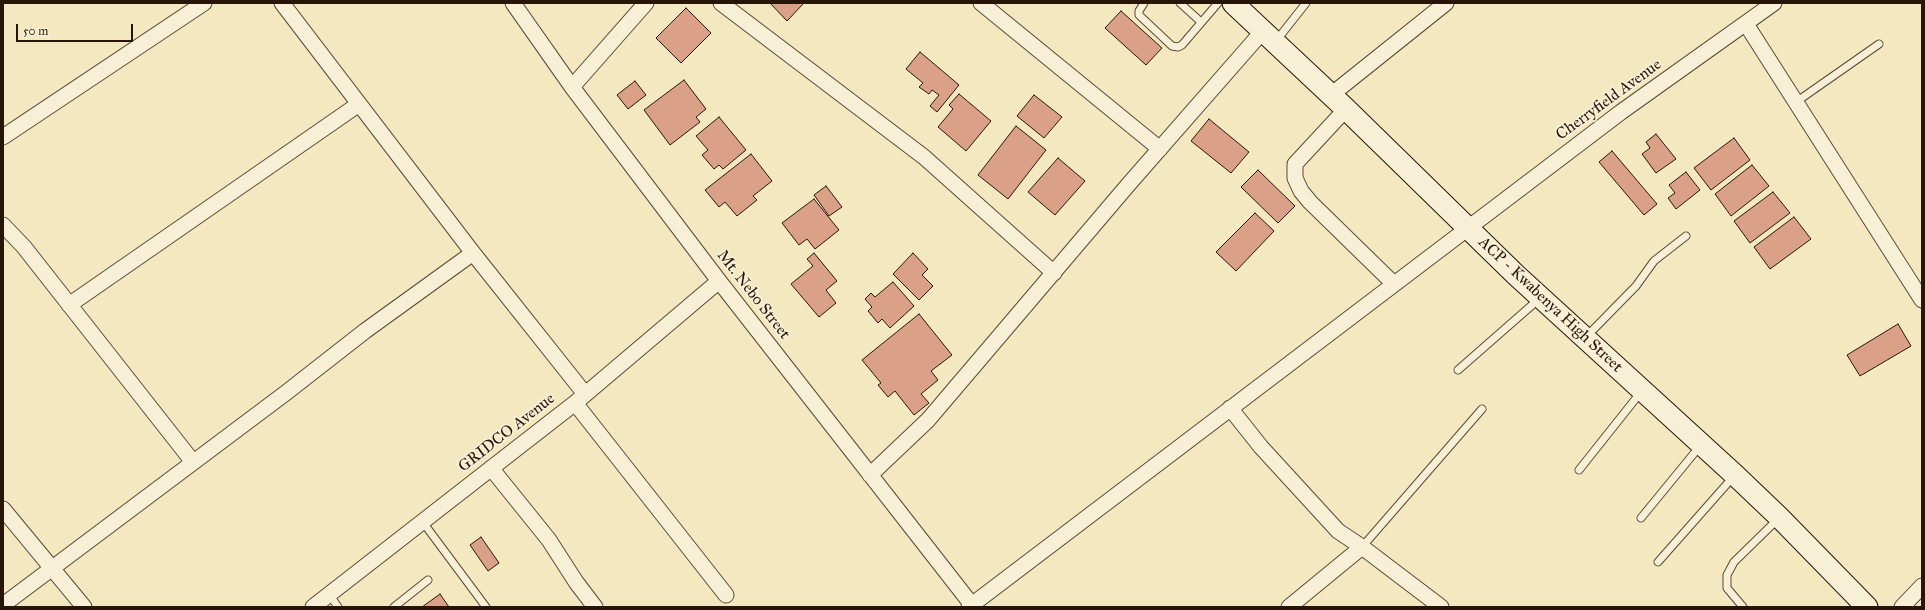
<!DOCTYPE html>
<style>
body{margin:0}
#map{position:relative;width:1925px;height:610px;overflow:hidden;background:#f4e8c0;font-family:"IM FELL Great Primer",serif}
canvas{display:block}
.frame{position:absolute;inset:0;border:4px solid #271608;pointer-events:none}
.scale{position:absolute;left:16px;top:24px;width:117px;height:18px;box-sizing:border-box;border:2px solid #271608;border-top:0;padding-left:5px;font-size:12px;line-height:14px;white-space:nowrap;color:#271608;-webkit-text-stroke:3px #f8f0d6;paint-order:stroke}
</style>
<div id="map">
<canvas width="1925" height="610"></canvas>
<div class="frame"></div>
<div class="scale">50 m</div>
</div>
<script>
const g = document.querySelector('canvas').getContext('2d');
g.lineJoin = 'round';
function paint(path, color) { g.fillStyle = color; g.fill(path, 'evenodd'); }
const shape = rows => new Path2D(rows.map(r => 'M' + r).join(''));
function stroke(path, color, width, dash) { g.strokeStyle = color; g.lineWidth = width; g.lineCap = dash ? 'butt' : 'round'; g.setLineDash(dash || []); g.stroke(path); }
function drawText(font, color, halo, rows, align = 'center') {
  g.font = font + ' "IM FELL Great Primer",serif'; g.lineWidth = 3.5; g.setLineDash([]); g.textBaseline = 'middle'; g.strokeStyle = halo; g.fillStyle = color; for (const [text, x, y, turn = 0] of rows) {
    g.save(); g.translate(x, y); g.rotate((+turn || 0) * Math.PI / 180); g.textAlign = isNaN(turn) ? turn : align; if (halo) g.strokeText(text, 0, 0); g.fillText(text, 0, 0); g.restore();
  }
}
const building = shape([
 [770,3,804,3,787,21,770,3],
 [686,8,711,33,681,63,656,38,686,8],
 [1121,11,1162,48,1146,65,1105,28,1121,11],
 [920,52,959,85,937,112,930,106,939,95,932,90,929,94,919,87,923,83,906,69,920,52],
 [684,80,706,109,696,117,700,122,670,145,644,110,684,80],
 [635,81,646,95,628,109,617,95,635,81],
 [959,94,991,121,966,151,938,127,953,109,949,105,959,94],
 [1034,95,1062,117,1044,138,1017,116,1034,95],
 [719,117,746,150,723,169,719,165,714,169,702,155,708,150,696,136,719,117],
 [1209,119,1249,152,1231,173,1191,141,1209,119],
 [1016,126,1046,150,1008,199,978,175,1016,126],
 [1656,134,1676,159,1656,173,1642,154,1650,148,1646,142,1656,134],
 [1734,138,1750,160,1711,190,1694,168,1734,138],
 [1612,151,1657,204,1644,215,1599,162,1612,151],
 [751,154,772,181,753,196,757,200,737,216,725,202,719,207,705,190,751,154],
 [1058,158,1085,181,1055,215,1028,192,1058,158],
 [1752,165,1769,186,1731,216,1715,194,1752,165],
 [1258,170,1295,206,1278,223,1241,187,1258,170],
 [1686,172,1700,190,1676,209,1668,198,1675,193,1669,185,1686,172],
 [826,186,842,207,829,216,814,195,826,186],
 [1773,192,1790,213,1750,243,1734,221,1773,192],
 [814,199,839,230,815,249,807,239,799,245,782,223,814,199],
 [1255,213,1274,231,1236,271,1216,252,1255,213],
 [1794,217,1811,239,1770,269,1754,247,1794,217],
 [814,253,837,281,826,290,836,303,819,317,791,284,813,266,807,259,814,253],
 [913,253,928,269,922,275,933,286,919,300,893,274,913,253],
 [893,282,914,306,890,328,882,319,878,323,868,311,872,307,865,299,871,293,875,297,893,282],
 [919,314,952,355,931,371,938,380,921,394,929,403,914,415,895,391,888,397,878,385,881,383,862,360,919,314],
 [1898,324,1911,346,1860,376,1847,355,1898,324],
 [481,537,499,563,488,571,470,545,481,537],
 [440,594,449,607,422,607,440,594]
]);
paint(building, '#daa088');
stroke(building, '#271608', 1);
const service = shape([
 [1144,3,1139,11,1139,15,1172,46,1178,47,1182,45,1218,3],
 [1180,3,1201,22],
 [1276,41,1306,3],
 [1796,102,1879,44],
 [1586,337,1636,286,1654,261,1686,236],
 [1458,370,1539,299],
 [1579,470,1641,392],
 [1641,518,1700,446],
 [422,521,486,607],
 [1362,547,1482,409],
 [1658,562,1734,476],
 [329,594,338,607],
 [394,607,428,580],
 [1743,607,1727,588,1727,575,1734,562,1778,519]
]);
const minor = shape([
 [282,3,473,253,585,394],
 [513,3,572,87,719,281,972,605],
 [721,3,924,157,1054,273],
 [981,3,1160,149],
 [1746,24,1922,300],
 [572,87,646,3],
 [1331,95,1446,3],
 [1346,109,1295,164,1295,178,1301,191,1310,202,1394,284],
 [3,137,204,3],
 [3,225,24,247,193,462],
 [69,305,359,104],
 [575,403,726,595],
 [1230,408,1261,447,1338,531,1362,547,1441,607],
 [491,468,549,540,576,582,595,607],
 [870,475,928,420,1128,185,1262,32],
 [3,509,84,607],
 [3,605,287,392,365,331,473,253],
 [313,607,575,403,719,281],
 [969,607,1621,112,1774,3],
 [1289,607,1362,547],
 [1902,607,1922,586]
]);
const secondary = shape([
 [1233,3,1346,109,1516,275,1735,475,1779,517,1867,607]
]);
stroke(service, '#5a4a36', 9);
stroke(minor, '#5a4a36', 17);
stroke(secondary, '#271608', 23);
stroke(service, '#f8f0d6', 7);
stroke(minor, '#f8f0d6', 15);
stroke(secondary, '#f8f0d6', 21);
drawText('16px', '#271608', '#f8f0d6', [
 ["Cherryfield Avenue",1609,100,-36],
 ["Mt. Nebo Street",753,295,52],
 ["ACP - Kwabenya High Street",1550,305,43],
 ["GRIDCO Avenue",507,433,-38]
]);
</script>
